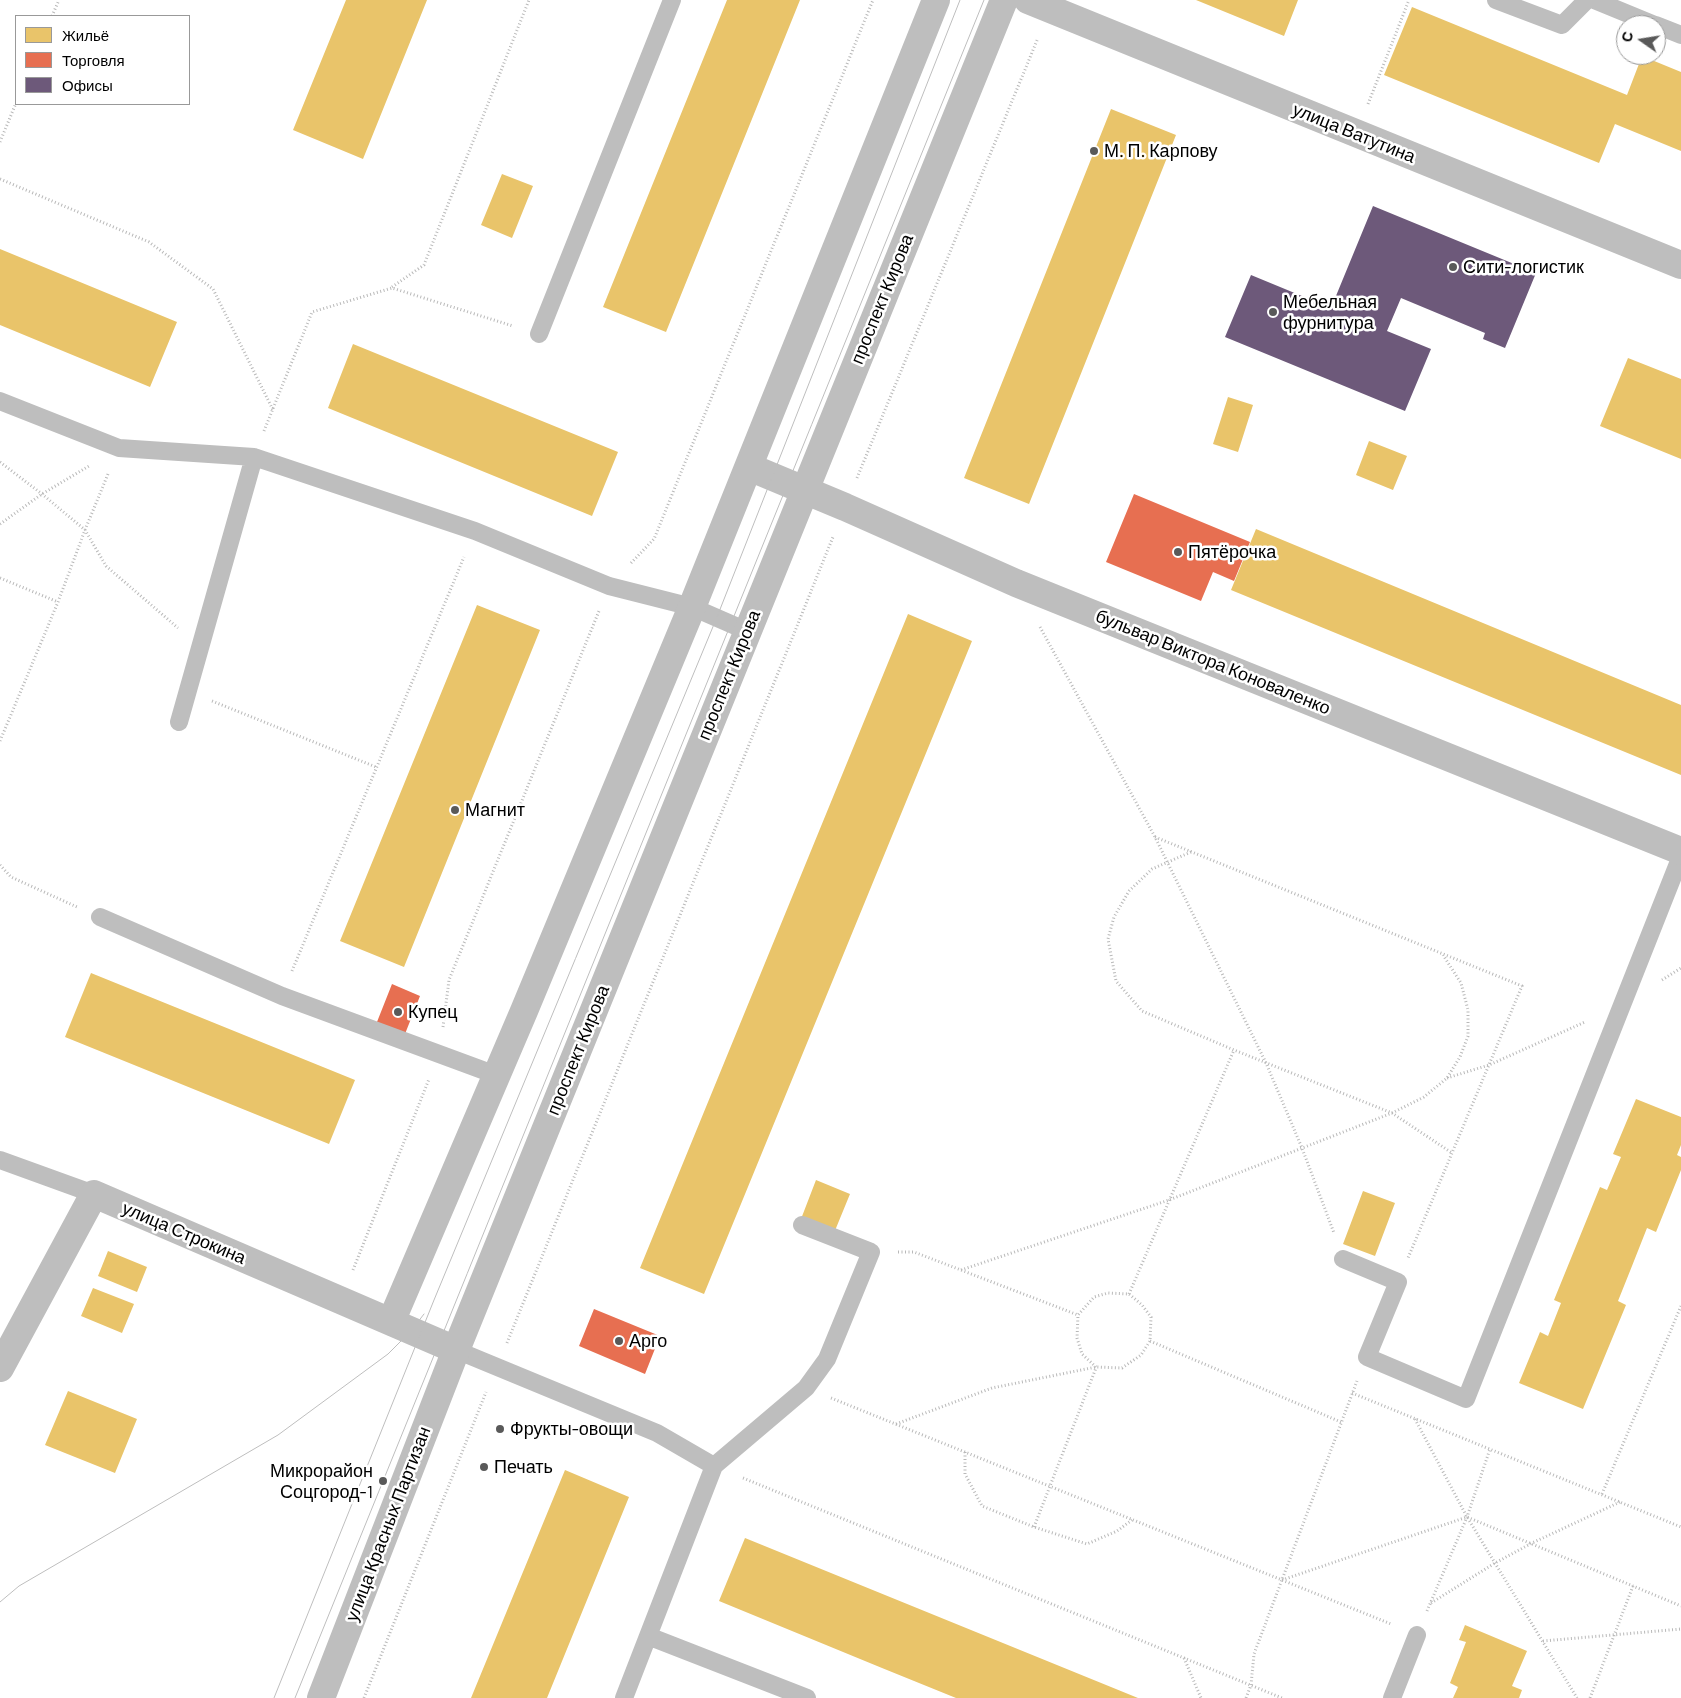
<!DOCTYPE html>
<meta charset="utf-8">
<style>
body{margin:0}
#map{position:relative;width:1681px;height:1698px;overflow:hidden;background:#fff;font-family:Barlow,sans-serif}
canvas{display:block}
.legend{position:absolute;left:15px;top:15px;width:175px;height:90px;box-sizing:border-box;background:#fff;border:1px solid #999;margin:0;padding:6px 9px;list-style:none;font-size:15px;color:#000}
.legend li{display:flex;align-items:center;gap:10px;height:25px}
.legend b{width:25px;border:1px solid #999}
.north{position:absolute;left:1616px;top:15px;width:50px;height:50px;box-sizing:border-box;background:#fff;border:1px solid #999;border-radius:50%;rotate:283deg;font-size:14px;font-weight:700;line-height:20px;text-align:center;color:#000}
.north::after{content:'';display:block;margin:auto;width:18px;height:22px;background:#595959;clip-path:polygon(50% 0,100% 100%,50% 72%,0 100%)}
</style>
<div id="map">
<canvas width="1681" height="1698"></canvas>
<ul class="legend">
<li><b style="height:14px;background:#e9c46a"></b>Жильё</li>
<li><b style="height:14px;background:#e76f51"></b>Торговля</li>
<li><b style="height:14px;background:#6d597a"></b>Офисы</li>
</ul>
<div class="north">С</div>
</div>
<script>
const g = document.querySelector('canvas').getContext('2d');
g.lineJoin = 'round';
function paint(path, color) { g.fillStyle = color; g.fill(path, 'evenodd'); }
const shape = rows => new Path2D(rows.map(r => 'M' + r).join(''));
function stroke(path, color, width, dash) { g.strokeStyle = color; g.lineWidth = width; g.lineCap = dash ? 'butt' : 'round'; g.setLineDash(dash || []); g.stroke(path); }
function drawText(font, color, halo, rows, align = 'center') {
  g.font = font + ' Barlow,sans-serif'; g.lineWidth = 5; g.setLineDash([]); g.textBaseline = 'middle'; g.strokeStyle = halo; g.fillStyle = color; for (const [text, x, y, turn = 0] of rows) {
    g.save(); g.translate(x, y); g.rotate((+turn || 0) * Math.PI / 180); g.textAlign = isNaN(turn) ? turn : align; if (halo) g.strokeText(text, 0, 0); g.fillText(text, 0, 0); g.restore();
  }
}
paint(shape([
 [346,0,427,0,363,159,293,130],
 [727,0,800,0,666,332,603,307],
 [1196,0,1298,0,1284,36],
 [1412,7,1627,95,1642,56,1681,72,1681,151,1615,124,1599,163,1384,75],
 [1111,109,1176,135,1029,504,964,478],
 [502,174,533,186,512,238,481,225],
 [0,249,177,322,150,387,0,325],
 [353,344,618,452,592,516,328,408],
 [1628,358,1681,379,1681,459,1600,426],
 [1228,397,1253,405,1238,452,1213,444],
 [1369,441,1407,456,1393,490,1356,475],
 [1256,529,1681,705,1681,775,1231,590],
 [477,605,540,630,404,967,340,941],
 [908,614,972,641,704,1294,640,1268],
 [91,973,355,1080,329,1144,65,1037],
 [1636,1099,1681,1117,1681,1145,1677,1155,1681,1157,1681,1170,1656,1232,1647,1228,1632,1266,1618,1301,1626,1305,1583,1409,1519,1383,1540,1332,1548,1336,1561,1303,1554,1300,1600,1187,1607,1190,1621,1157,1613,1154],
 [816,1180,850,1194,834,1233,801,1219],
 [1363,1191,1395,1203,1375,1256,1343,1244],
 [108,1251,147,1267,137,1292,98,1276],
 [93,1288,134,1304,122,1333,81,1316],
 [68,1391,137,1419,115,1473,45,1445],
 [565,1470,629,1497,547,1698,471,1698],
 [745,1538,1138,1698,956,1698,882,1668,719,1601],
 [1465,1625,1527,1651,1512,1686,1522,1690,1519,1698,1453,1698,1458,1687,1450,1683,1466,1642,1459,1640]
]), '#e9c46a');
paint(shape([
 [1134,494,1250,542,1234,581,1213,572,1201,601,1106,562],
 [392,984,420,996,403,1039,375,1027],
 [594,1309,660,1336,645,1374,579,1346]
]), '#e76f51');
paint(shape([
 [1373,206,1536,273,1505,348,1483,339,1485,333,1401,298,1387,331,1431,349,1405,411,1225,337,1251,275,1331,308]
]), '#6d597a');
stroke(shape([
 [52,16,59,0],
 [1368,104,1409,0],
 [0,142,16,103],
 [0,179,149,242,213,289,273,410],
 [392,287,424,265,529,0],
 [264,431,312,312,392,288,513,326],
 [0,462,42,494,85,530,106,566,178,628],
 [857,478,1038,38],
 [0,524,42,494,89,466],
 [631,563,654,539,873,0],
 [0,578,58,602],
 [1040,627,1155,837,1266,1063,1302,1148,1334,1233],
 [212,701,376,767],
 [0,741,58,602,85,530,108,474],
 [1155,837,1522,986,1408,1258],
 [1191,852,1152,869,1129,891,1114,917,1108,939,1116,981,1142,1011,1234,1050,1392,1113,1424,1097,1447,1078,1460,1057,1468,1036,1468,1010,1461,983,1443,955],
 [0,865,11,877,77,907],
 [292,971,464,557],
 [1662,980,1681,968],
 [443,1027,449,980,599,611],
 [1447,1078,1489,1065,1585,1022],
 [898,1252,914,1252,1078,1315],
 [353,1270,429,1079],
 [961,1270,1169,1200,1392,1113,1452,1153],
 [1129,1294,1234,1050],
 [1150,1341,1341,1422],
 [507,1343,833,537],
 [1352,1393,1681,1527],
 [831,1398,1391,1624],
 [1415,1419,1467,1517,1577,1698],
 [896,1424,992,1388,1096,1367,1122,1368,1141,1355,1150,1341,1151,1317,1142,1305,1129,1294,1108,1293,1094,1297,1078,1315,1077,1338,1082,1354,1096,1367],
 [965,1452,965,1474,982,1506,1034,1527,1087,1544,1117,1531,1132,1520],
 [743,1478,1282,1698],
 [1602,1494,1681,1306],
 [1034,1527,1096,1368],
 [1282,1580,1467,1517,1681,1606],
 [1431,1603,1495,1563,1532,1543,1620,1502],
 [1427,1611,1467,1517,1490,1449],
 [1543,1641,1681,1629],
 [1184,1658,1201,1698],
 [364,1698,486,1392],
 [1246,1698,1251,1685,1254,1654,1357,1381],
 [1590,1698,1633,1586]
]), '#b9b9b9', 3, [1, 2.5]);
stroke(shape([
 [1496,0,1562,25,1587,0],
 [1594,0,1655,25],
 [1656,25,1681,35],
 [539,334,672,0],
 [0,401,119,448,254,457,475,531,609,586,692,607,747,631],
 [179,722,254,457],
 [100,917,282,996,496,1075],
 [0,1160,94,1194],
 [1343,1259,1398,1282,1367,1357,1466,1399,1681,856],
 [456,1350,657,1433,714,1466,624,1698],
 [714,1466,806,1388,827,1359,871,1252,802,1225],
 [648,1636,807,1698],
 [1392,1698,1417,1635]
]), '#bebebe', 18);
stroke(shape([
 [1028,0,1681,265],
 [749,467,845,507,1016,583,1681,851],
 [391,1322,524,1011,692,607,936,0],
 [0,1368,94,1194,456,1350],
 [321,1698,456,1350,1004,0]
]), '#bebebe', 28);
stroke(shape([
 [0,1602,19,1586,278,1435,388,1354,411,1331,424,1314],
 [274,1698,434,1300,717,617,960,0],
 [295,1698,984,0]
]), '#bebebe', 1);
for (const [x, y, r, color] of [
 [1094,151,5,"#595959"],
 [1453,267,5,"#595959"],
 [1273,312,5,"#595959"],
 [1178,552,5,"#595959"],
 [455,810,5,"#595959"],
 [398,1012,5,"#595959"],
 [619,1341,5,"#595959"],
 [500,1429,5,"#595959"],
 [484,1467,5,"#595959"],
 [383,1481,5,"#595959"]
]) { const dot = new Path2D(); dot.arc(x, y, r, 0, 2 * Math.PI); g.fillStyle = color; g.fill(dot); stroke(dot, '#fff', 2); }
drawText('18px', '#000', '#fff', [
 ["улица Ватутина",1354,133,22],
 ["проспект Кирова",882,299,-68],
 ["бульвар Виктора Коноваленко",1213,662,22],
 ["проспект Кирова",729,675,-68],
 ["проспект Кирова",578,1050,-68],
 ["улица Строкина",184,1233,23],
 ["улица Красных Партизан",388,1524,-69]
]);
drawText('18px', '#000', '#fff', [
 ["М. П. Карпову",1104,151],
 ["Сити-логистик",1463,267],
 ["Мебельная",1283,302],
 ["фурнитура",1283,323],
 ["Пятёрочка",1188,552],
 ["Магнит",465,810],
 ["Купец",408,1012],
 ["Арго",629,1341],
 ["Фрукты-овощи",510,1429],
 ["Печать",494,1467],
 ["Микрорайон",373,1471,"right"],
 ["Соцгород-1",373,1492,"right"]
], 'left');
</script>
